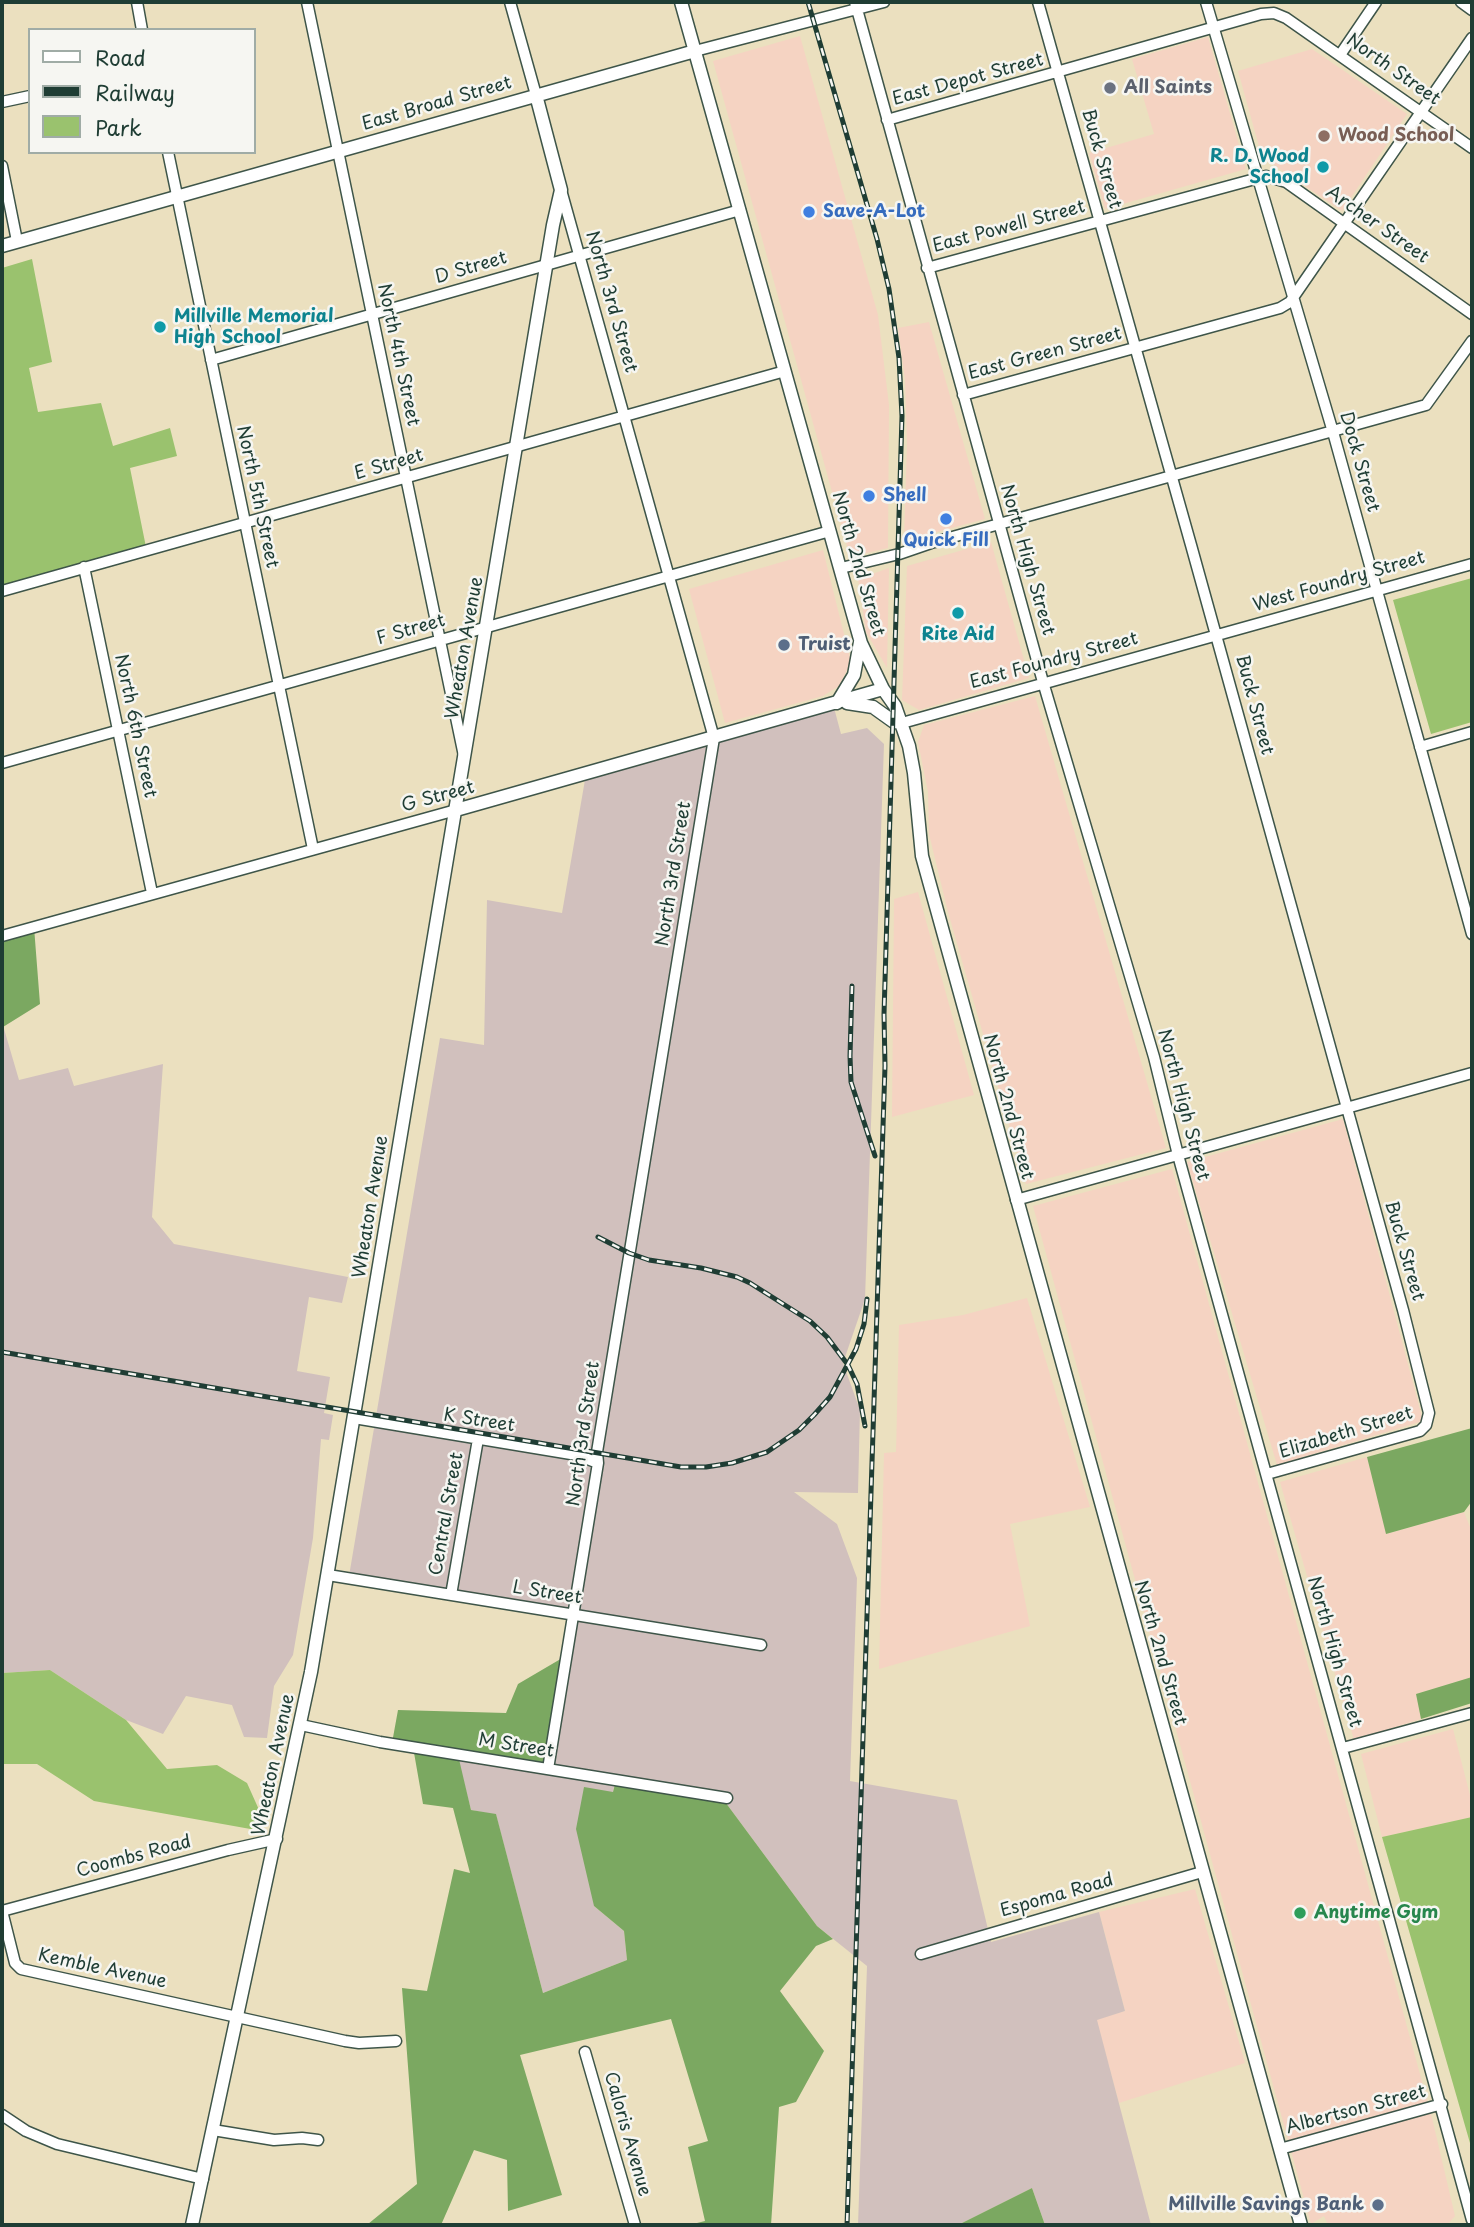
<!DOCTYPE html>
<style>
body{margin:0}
#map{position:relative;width:1474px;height:2227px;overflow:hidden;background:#ebe0bf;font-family:"Playpen Sans",sans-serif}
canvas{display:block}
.frame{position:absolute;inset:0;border:4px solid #1f3d34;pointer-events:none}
.legend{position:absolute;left:28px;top:28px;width:228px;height:126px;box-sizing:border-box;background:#f6f6f2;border:2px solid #a0aca6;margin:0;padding:9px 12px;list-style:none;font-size:21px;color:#1f3d34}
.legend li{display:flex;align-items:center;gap:14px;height:35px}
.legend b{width:35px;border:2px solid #a0aca6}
</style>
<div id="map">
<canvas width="1474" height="2227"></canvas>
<div class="frame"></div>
<ul class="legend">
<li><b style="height:9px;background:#fff"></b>Road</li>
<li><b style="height:9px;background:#1f3d34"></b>Railway</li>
<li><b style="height:19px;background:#9ac26e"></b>Park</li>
</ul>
</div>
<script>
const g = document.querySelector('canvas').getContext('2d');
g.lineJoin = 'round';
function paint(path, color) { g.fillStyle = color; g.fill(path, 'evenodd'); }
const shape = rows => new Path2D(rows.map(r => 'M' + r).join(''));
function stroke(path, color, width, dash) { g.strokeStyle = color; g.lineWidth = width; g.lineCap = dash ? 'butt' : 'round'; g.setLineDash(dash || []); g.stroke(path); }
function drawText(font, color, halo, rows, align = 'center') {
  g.font = font + ' "Playpen Sans",sans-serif'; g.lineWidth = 5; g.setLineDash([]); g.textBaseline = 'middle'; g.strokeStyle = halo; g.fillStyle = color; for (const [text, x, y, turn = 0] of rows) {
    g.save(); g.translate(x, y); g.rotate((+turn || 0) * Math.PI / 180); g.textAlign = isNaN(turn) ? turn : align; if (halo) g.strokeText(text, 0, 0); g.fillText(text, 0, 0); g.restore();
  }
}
paint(shape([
 [800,36,878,315,889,405,888,548,850,557,713,61],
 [1208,37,1246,169,1105,209,1089,153,1154,134,1132,59],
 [1312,49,1407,114,1342,211,1262,157,1238,71],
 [929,322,985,519,904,541,907,443,905,380,898,328],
 [991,542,1029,678,919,710,902,700,907,566],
 [823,550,851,662,839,686,823,696,725,723,689,589],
 [889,568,887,668,866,632,858,579],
 [1035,696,1166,1148,1026,1184,948,912,929,834,928,792,918,742,924,725],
 [918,892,974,1095,892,1117,894,899],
 [1343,1119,1423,1421,1277,1465,1187,1162],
 [1172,1169,1432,2118,1455,2216,1447,2225,1328,2225,1324,2216,1311,2224,1033,1206],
 [1027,1298,1090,1507,1010,1524,1030,1626,879,1669,884,1453,896,1452,899,1325,963,1315],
 [1367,1457,1387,1534,1464,1512,1472,1532,1472,1677,1416,1694,1421,1719,1354,1740,1280,1482],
 [1453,1729,1472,1803,1472,1817,1382,1837,1361,1754],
 [1195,1889,1245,2063,1119,2103,1096,2019,1125,2011,1099,1912]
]), '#f5d3c2');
paint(shape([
 [833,704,841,734,867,728,884,744,865,1299,843,1363,860,1410,858,1493,794,1492,837,1524,857,1578,850,1781,957,1800,991,1942,1099,1912,1125,2011,1097,2020,1151,2225,1045,2225,1032,2188,958,2225,858,2225,867,1966,817,1926,720,1795,615,1781,594,1906,624,1931,627,1960,543,1993,496,1815,471,1810,457,1755,543,1768,572,1615,349,1576,440,1038,484,1045,487,900,562,913,586,774],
 [2,1022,19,1080,68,1068,74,1086,163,1064,152,1217,174,1244,348,1277,342,1303,309,1297,297,1371,330,1377,324,1413,333,1415,329,1440,321,1439,313,1538,293,1655,274,1686,267,1738,244,1737,232,1705,186,1696,163,1734,126,1720,50,1670,2,1673]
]), '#d1c0bd');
paint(shape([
 [32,259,52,362,29,368,38,412,101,403,113,446,170,428,177,456,130,468,146,547,2,589,2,268],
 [1472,578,1472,722,1431,734,1393,600],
 [50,1670,126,1720,167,1769,217,1765,247,1783,260,1812,256,1830,94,1801,37,1764,2,1764,2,1673],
 [1472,1817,1472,2150,1382,1837]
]), '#9ac26e');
paint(shape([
 [34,927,40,1004,3,1027,2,936],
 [1472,1428,1472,1501,1464,1512,1386,1534,1367,1457],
 [564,1657,543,1769,458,1755,471,1810,496,1814,543,1993,627,1960,624,1931,594,1906,576,1829,584,1787,613,1792,616,1780,720,1795,817,1926,833,1939,816,1946,780,1991,824,2051,796,2102,779,2107,771,2225,689,2225,705,2221,688,2147,708,2141,671,2019,520,2055,562,2195,508,2211,507,2160,474,2150,441,2225,368,2224,417,2184,402,1988,427,1991,454,1869,470,1873,453,1808,423,1804,413,1747,392,1743,398,1710,506,1713,518,1684],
 [1472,1677,1472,1703,1421,1719,1416,1694],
 [1032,2188,1045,2225,958,2225]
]), '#7ba861');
const minor = shape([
 [137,2,142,30],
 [307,2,464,756],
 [510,2,536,95],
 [855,2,1043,682,1154,1057,1178,1155,1472,2220],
 [1038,2,1191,545,1403,1310,1429,1413,1426,1425,1420,1431,1267,1474],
 [1206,2,1333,432,1472,934],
 [1461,2,1472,10],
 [695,51,884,2],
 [1340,55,1376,2],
 [2,102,30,96],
 [887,120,1261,14,1274,13,1286,18,1472,148],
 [168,152,313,849],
 [2,166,17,241],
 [927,268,1266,176,1286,182,1472,314],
 [211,360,740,210],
 [963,395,1280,308,1290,302,1472,38],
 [84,567,152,893],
 [841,568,899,554,931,543,1426,405,1472,341],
 [2,591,785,371],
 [902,723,1472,564],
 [1420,747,1472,732],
 [2,763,830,531],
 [2,936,456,810],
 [1016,1200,1472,1073],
 [354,1418,577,1455,598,1463],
 [328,1575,761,1645],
 [451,1595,478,1439],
 [301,1725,380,1742,727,1798],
 [1343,1748,1472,1713],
 [548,1769,598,1463,597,1452,714,738,561,190],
 [2,1911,15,1963,21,1969,345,2041,359,2043,396,2041],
 [2,1911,228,1850,277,1839],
 [921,1954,1202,1872],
 [585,2052,635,2225],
 [2,2115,26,2131,57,2144,203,2179],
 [213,2130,274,2140,302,2138,318,2140],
 [1280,2149,1442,2104]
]);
const major = shape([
 [681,2,861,643,883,689,895,706,909,746,914,773,922,856,1301,2225],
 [2,246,695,51],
 [837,703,854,675,860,642],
 [847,703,873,707,894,722,902,723],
 [456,810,883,689],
 [192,2225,311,1672,553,225,561,190,536,95]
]);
stroke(minor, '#3e5549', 13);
stroke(major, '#3e5549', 15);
stroke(minor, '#fff', 10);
stroke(major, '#fff', 12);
const rail = shape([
 [808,2,877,239,889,289,899,358,902,416,884,1014,885,1066,847,2225],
 [852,986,850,1056,851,1082,875,1156],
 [598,1237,629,1253,649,1260,701,1268,737,1277,750,1283,810,1321,827,1337,848,1365,857,1384,865,1426],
 [2,1352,681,1467,706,1467,732,1463,767,1452,799,1430,814,1415,830,1397,856,1349,864,1324,867,1299]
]);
stroke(rail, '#1f3d34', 5);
stroke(rail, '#f6f6f2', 2.5, [8]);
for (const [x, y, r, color] of [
 [1110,88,7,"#6b7280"],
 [1324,136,7,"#8d6e63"],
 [1323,167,7,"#0f9aa8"],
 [809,212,7,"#3f7fe0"],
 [160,327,7,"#0f9aa8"],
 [869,496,7,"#3f7fe0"],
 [946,519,7,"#3f7fe0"],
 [958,613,7,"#0f9aa8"],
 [784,645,7,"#5c6f8a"],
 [1300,1913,7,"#2e9e5b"],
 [1378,2205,7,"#5c6f8a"]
]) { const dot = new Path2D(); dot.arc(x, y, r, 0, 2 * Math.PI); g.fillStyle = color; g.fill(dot); stroke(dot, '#f6f6f2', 2.5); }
drawText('18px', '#1f3d34', '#f6f6f2', [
 ["North Street",1393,70,35],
 ["East Depot Street",968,80,-15],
 ["East Broad Street",437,104,-16],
 ["Buck Street",1101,159,74],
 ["Archer Street",1377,225,35],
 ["East Powell Street",1009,227,-15],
 ["D Street",471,268,-16],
 ["North 3rd Street",611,302,74],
 ["East Green Street",1045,354,-15],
 ["North 4th Street",398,355,78],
 ["Dock Street",1359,462,74],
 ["E Street",389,465,-16],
 ["North 5th Street",257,497,78],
 ["North High Street",1027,560,74],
 ["North 2nd Street",858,564,74],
 ["West Foundry Street",1339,582,-16],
 ["F Street",411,630,-16],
 ["Wheaton Avenue",465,648,-80],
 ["East Foundry Street",1054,661,-15],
 ["Buck Street",1254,705,75],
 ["North 6th Street",135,726,78],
 ["G Street",438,797,-15],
 ["North 3rd Street",674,874,-81],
 ["North High Street",1183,1105,75],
 ["North 2nd Street",1008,1107,75],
 ["Wheaton Avenue",371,1207,-81],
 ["Buck Street",1404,1251,74],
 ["K Street",479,1421,9],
 ["Elizabeth Street",1346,1433,-17],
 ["North 3rd Street",584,1434,-82],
 ["Central Street",447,1514,-80],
 ["L Street",547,1593,9],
 ["North High Street",1334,1652,74],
 ["North 2nd Street",1160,1653,74],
 ["M Street",516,1746,9],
 ["Wheaton Avenue",274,1765,-78],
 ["Coombs Road",134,1857,-15],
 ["Espoma Road",1057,1896,-16],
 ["Kemble Avenue",102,1969,12],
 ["Albertson Street",1356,2110,-15],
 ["Caloris Avenue",627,2134,74]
]);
drawText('bold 18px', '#5b616d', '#f6f6f2', [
 ["All Saints",1124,88]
], 'left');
drawText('bold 18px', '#785e54', '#f6f6f2', [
 ["Wood School",1338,136]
], 'left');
drawText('bold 18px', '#0d838f', '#f6f6f2', [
 ["R. D. Wood",1309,157],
 ["School",1309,178],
 ["Millville Memorial",174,317,"left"],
 ["High School",174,338,"left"],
 ["Rite Aid",958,635,"center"]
], 'right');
drawText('bold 18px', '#366cbe', '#f6f6f2', [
 ["Save-A-Lot",823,212],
 ["Shell",883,496],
 ["Quick Fill",946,541,"center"]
], 'left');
drawText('bold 18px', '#4e5e75', '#f6f6f2', [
 ["Truist",798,645],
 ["Millville Savings Bank",1364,2205,"right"]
], 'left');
drawText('bold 18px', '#27864d', '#f6f6f2', [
 ["Anytime Gym",1314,1913]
], 'left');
</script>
